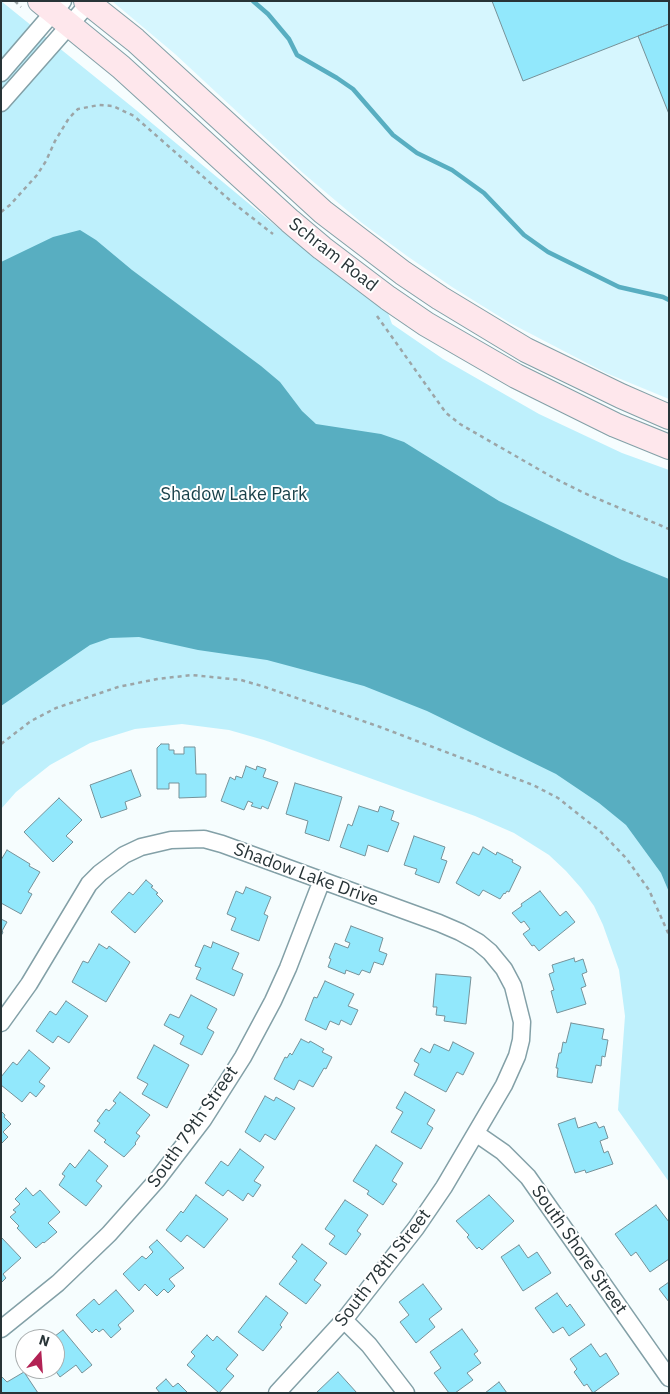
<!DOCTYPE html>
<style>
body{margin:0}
#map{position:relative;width:670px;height:1394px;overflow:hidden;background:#f6fdfe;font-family:"IBM Plex Sans",sans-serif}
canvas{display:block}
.frame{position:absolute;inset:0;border:2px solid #283437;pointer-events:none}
.north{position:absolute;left:15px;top:1329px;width:50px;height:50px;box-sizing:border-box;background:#fff;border:1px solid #a9aeaf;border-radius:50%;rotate:18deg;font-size:14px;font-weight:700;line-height:20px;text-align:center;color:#283437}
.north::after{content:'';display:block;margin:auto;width:18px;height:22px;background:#b22254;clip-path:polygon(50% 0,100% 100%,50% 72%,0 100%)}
</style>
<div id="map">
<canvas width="670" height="1394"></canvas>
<div class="frame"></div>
<div class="north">N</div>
</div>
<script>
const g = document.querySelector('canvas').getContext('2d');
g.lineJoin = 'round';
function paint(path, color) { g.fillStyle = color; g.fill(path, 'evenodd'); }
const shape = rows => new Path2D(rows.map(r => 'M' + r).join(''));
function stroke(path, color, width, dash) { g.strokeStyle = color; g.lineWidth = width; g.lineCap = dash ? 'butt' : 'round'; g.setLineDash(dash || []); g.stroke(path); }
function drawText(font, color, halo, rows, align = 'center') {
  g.font = font + ' "IBM Plex Sans",sans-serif'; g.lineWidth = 4; g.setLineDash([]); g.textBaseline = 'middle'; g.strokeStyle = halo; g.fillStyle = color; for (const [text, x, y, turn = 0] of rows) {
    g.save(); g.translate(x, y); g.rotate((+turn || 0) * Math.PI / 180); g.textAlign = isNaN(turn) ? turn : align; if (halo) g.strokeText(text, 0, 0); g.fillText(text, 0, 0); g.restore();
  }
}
paint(shape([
 [112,1,669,1,669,399,606,373,510,323,452,287,407,256,362,223,303,173,175,54]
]), '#d6f6fe');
paint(shape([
 [1,1,136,110,294,241,388,313,392,324,443,359,539,414,622,453,669,470,669,1182,618,1110,625,1016,619,970,603,925,594,906,581,888,566,871,549,855,514,833,475,816,264,740,229,730,182,724,135,729,90,743,50,765,16,792,1,809]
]), '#bef0fc');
paint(shape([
 [80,230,96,240,132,270,261,366,280,382,302,411,316,424,381,434,404,442,499,501,622,560,669,579,669,892,661,873,626,825,599,803,556,774,427,711,364,686,267,660,198,650,139,637,110,638,90,645,1,706,1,262,53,237]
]), '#58aec1');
stroke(shape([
 [253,1,268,14,289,39,297,55,337,78,353,89,393,135,417,153,452,170,484,193,524,235,548,252,619,287,663,297,669,300]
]), '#58aec1', 4.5);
const building = shape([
 [492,1,669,1,669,24,523,81,492,1],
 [669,24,669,114,638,36,669,24],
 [161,744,169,744,169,750,174,750,174,754,184,754,184,747,195,747,196,774,206,774,206,797,179,798,179,783,169,783,169,789,157,789,157,748,161,744],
 [246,766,256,770,257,766,266,769,263,777,278,782,268,809,262,806,261,809,251,806,253,803,248,801,244,810,221,801,230,777,235,780,236,776,242,778,246,766],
 [131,770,141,796,125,802,127,809,101,818,90,785,131,770],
 [295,783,342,797,329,841,305,833,308,821,286,814,295,783],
 [59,798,82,820,66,836,73,842,53,862,24,832,59,798],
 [359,806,378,812,380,806,394,811,391,820,399,823,388,852,368,845,365,856,340,847,348,824,352,826,359,806],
 [414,836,445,847,441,859,447,861,439,883,415,874,417,869,404,865,414,836],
 [483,847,496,855,497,852,513,860,512,862,521,867,509,892,507,891,505,894,504,893,500,899,483,890,479,896,456,883,473,852,479,855,483,847],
 [7,850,30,864,29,866,40,872,28,892,32,894,21,914,1,903,1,860,7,850],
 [146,880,153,886,151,887,158,893,156,894,163,901,135,933,111,912,129,892,133,895,146,880],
 [246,887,271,897,264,914,268,916,259,941,231,930,236,918,227,914,236,891,243,894,246,887],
 [540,891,560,916,566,911,575,922,539,951,534,945,532,946,523,934,530,929,524,921,521,923,512,913,522,906,521,904,540,891],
 [1,919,7,922,2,931,3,932,1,936,1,919],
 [351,926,383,938,379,951,387,954,383,965,374,962,370,973,362,970,359,975,346,970,345,974,328,967,331,959,329,958,335,943,348,948,350,943,345,941,351,926],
 [213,942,239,953,232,969,243,974,234,996,196,979,201,968,195,966,204,945,211,948,213,942],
 [99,944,107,949,109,946,130,962,106,1002,72,982,83,961,88,963,99,944],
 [574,958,575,962,583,959,587,972,582,974,586,986,581,988,586,1004,557,1013,551,991,554,990,549,974,554,972,552,965,574,958],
 [436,974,471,977,466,1024,444,1021,445,1016,436,1015,437,1007,433,1007,436,974],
 [325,981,354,994,348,1006,358,1010,351,1025,341,1020,339,1025,330,1021,326,1030,305,1020,314,997,317,998,325,981],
 [191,995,217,1009,207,1028,214,1032,202,1055,180,1044,184,1036,164,1025,170,1014,179,1018,191,995],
 [66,1001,88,1016,69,1043,58,1036,53,1043,36,1031,50,1011,56,1015,66,1001],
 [571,1023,604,1029,602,1039,608,1040,605,1057,602,1056,601,1066,596,1065,592,1083,557,1077,558,1068,556,1068,559,1053,561,1053,563,1042,566,1043,571,1023],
 [301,1039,309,1043,310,1041,324,1049,322,1052,332,1057,326,1069,324,1068,313,1087,299,1080,294,1090,274,1079,285,1057,287,1058,290,1053,292,1055,301,1039],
 [453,1042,474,1053,463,1075,457,1072,446,1092,414,1075,419,1064,414,1061,421,1048,430,1053,434,1044,449,1051,453,1042],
 [154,1045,189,1065,167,1108,142,1094,148,1084,137,1078,154,1045],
 [29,1050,50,1068,39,1082,45,1086,36,1097,30,1092,22,1102,1,1085,1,1077,13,1062,17,1065,29,1050],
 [120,1092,150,1115,136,1133,140,1136,135,1143,136,1144,124,1157,104,1142,106,1140,94,1131,100,1123,97,1121,106,1109,109,1111,116,1103,113,1101,120,1092],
 [405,1092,435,1110,427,1124,433,1128,421,1149,391,1132,403,1112,396,1108,405,1092],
 [265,1096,274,1101,276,1097,295,1108,275,1140,265,1134,260,1142,245,1132,265,1096],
 [1,1111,5,1115,4,1117,11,1124,3,1132,8,1137,1,1144,1,1111],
 [575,1118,578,1128,596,1122,599,1128,604,1126,608,1138,600,1141,604,1153,608,1151,613,1164,586,1173,585,1170,575,1173,558,1124,575,1118],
 [376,1145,403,1163,392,1181,397,1184,383,1205,367,1194,369,1191,353,1181,376,1145],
 [240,1149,264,1167,254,1181,261,1185,253,1197,248,1193,243,1201,228,1190,223,1196,205,1183,221,1161,228,1166,240,1149],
 [89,1150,108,1166,96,1181,102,1186,86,1206,59,1185,65,1176,62,1174,70,1163,75,1168,89,1150],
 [26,1188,33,1196,40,1190,60,1212,48,1223,57,1232,44,1243,43,1242,36,1248,17,1228,19,1226,10,1217,16,1212,13,1210,20,1204,15,1199,26,1188],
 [196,1195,228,1219,204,1248,187,1235,181,1242,166,1230,181,1211,183,1213,196,1195],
 [489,1195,514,1221,482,1250,479,1247,477,1249,467,1237,469,1235,456,1221,489,1195],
 [345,1200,368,1215,357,1231,361,1234,346,1255,329,1244,335,1236,325,1229,345,1200],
 [656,1205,669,1222,669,1259,650,1272,636,1252,631,1256,615,1234,656,1205],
 [1,1237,21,1258,3,1274,6,1278,1,1283,1,1237],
 [157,1240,184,1268,169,1279,175,1286,168,1293,164,1289,157,1296,145,1284,139,1291,123,1274,142,1256,146,1259,153,1252,149,1247,157,1240],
 [302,1244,327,1263,314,1280,321,1285,306,1304,279,1284,297,1261,292,1257,302,1244],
 [519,1245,528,1258,537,1252,551,1273,523,1291,501,1257,519,1245],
 [669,1282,669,1302,659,1289,669,1282],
 [423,1284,442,1309,429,1319,435,1327,416,1343,400,1322,409,1315,399,1302,423,1284],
 [116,1290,134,1311,118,1325,121,1329,111,1338,103,1329,99,1332,96,1329,92,1333,76,1315,94,1299,99,1305,116,1290],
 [557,1293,567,1307,570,1304,585,1325,569,1336,563,1327,553,1333,535,1308,557,1293],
 [266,1296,288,1313,280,1325,282,1327,263,1351,238,1332,266,1296],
 [462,1329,478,1351,474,1354,481,1363,467,1373,473,1380,455,1393,449,1393,434,1373,441,1368,430,1352,462,1329],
 [63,1330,92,1365,82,1373,76,1365,60,1377,54,1369,55,1369,55,1339,51,1339,63,1330],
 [207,1335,213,1341,217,1336,238,1355,226,1369,234,1376,219,1393,187,1365,195,1356,191,1352,207,1335],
 [591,1344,600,1357,606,1353,619,1374,593,1393,587,1384,584,1386,574,1372,577,1369,570,1359,591,1344],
 [24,1372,38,1393,1,1393,1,1376,7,1382,24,1372],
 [338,1372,357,1393,316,1393,338,1372],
 [166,1379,173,1387,178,1383,188,1393,160,1393,156,1388,166,1379],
 [499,1382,507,1393,485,1393,499,1382]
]);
paint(building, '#92e8fc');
stroke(building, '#769299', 1);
const minor = shape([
 [1,73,63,1],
 [1,103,89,3],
 [1,1023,29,984,89,884,100,873,124,855,141,847,171,840,204,839,222,844,439,923,460,932,478,942,490,952,504,969,513,986,522,1022,521,1040,517,1056,504,1085,444,1187,416,1228,344,1320,277,1393],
 [477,1134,503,1152,528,1177,669,1378],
 [344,1320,369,1345,406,1393],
 [1,1329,58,1283,109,1234,157,1180,203,1120,243,1057,273,1001,288,968,322,880]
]);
const secondary = shape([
 [40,1,121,67,290,221,322,248,388,298,426,324,516,376,615,425,669,447],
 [86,1,135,40,323,212,403,273,440,298,526,350,621,396,669,417]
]);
stroke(minor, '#83a0a7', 19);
stroke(secondary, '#83a0a7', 26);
stroke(shape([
 [15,1,21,7],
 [1,212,10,205,37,175,46,161,55,141,69,118,78,109,99,105,113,106,134,116,232,202,273,234],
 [377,316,446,413,460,424,552,477,584,493,669,529],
 [1,744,31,721,56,708,118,687,157,679,192,675,241,680,265,687,380,727,533,785,558,798,601,832,626,858,649,890,669,935]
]), '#9ca5a7', 2.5, [4, 4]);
stroke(minor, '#fff', 16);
stroke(secondary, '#fee7ec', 24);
drawText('18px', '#283437', '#fff', [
 ["Schram Road",333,255,38],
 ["Shadow Lake Drive",306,875,20],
 ["South 79th Street",193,1127,-55],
 ["South Shore Street",579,1250,55],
 ["South 78th Street",383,1268,-52]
]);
drawText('18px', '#19414a', '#fff', [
 ["Shadow Lake Park",234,495]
]);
</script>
